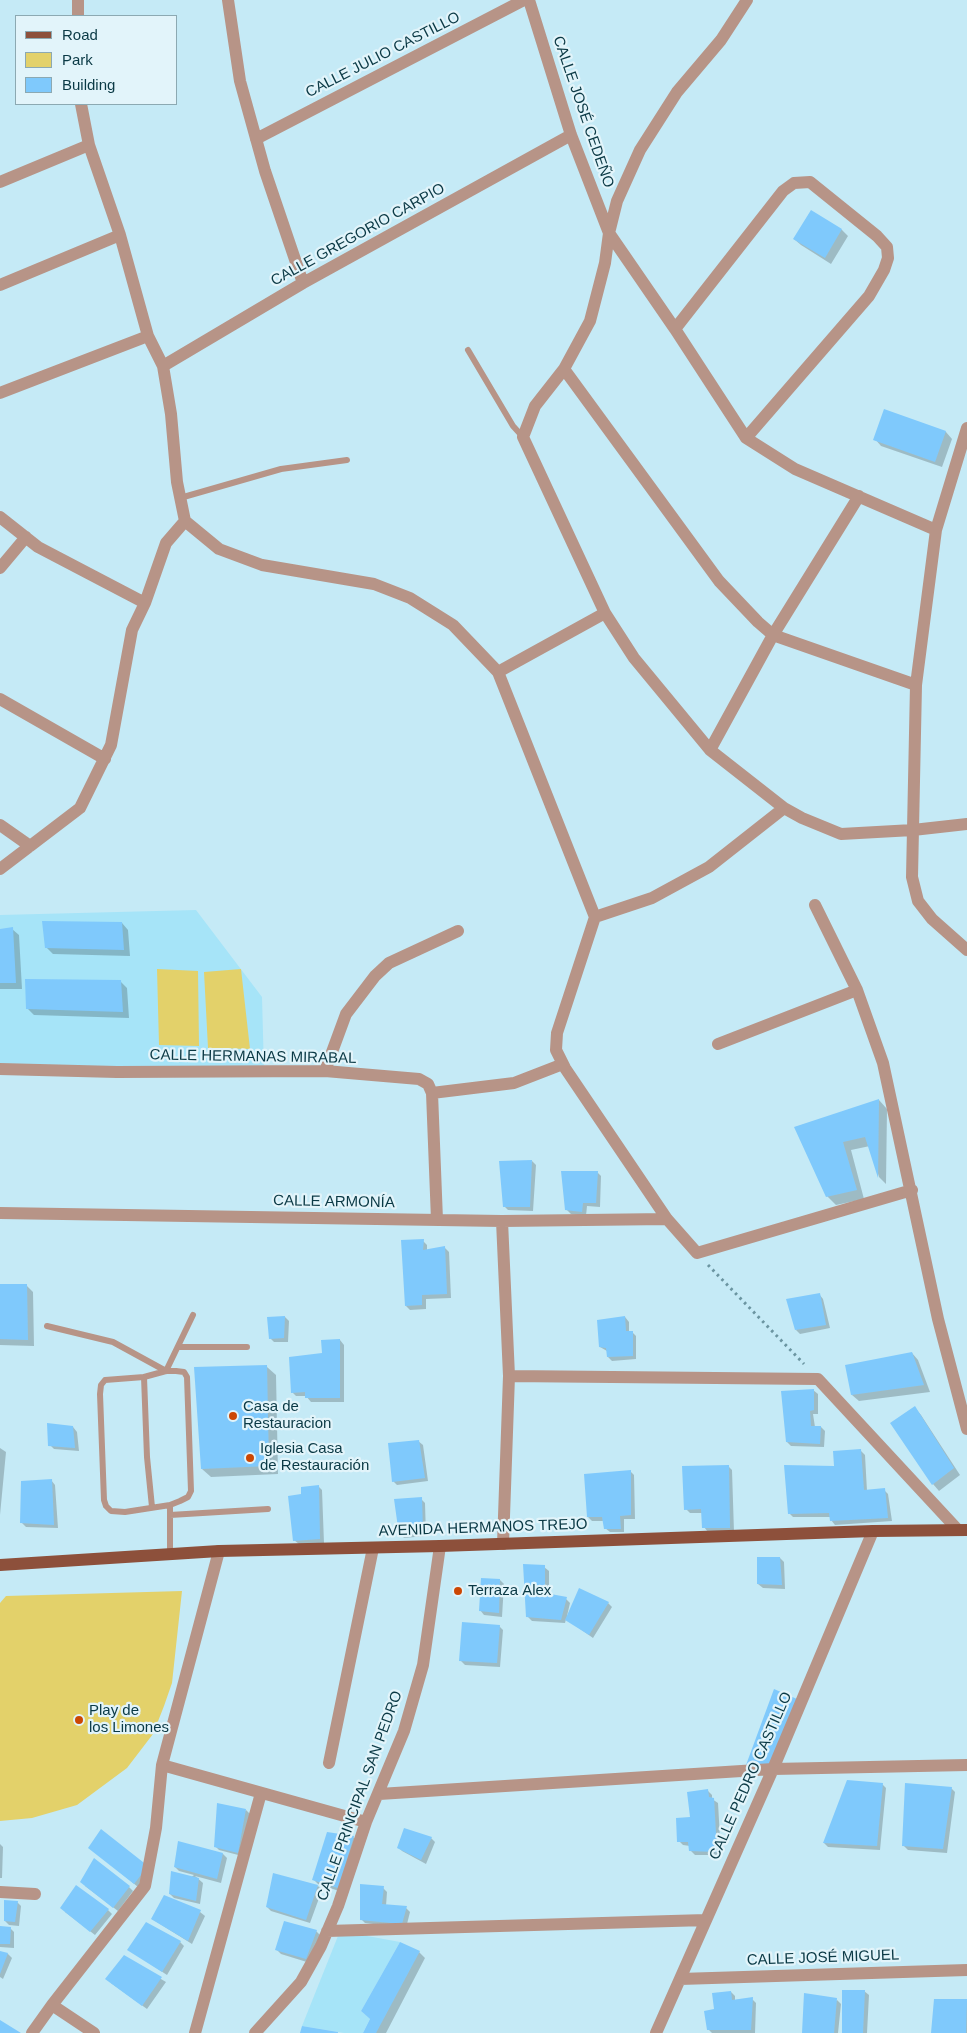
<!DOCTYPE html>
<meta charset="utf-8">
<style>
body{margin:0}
#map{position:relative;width:967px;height:2033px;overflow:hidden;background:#c5eaf6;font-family:Arial,sans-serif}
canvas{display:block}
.legend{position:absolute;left:15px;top:15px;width:162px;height:90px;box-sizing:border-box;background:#e2f4fa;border:1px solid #8ca9b2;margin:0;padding:6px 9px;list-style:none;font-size:15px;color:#0a3945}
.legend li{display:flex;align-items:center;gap:10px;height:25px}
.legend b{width:25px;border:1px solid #8ca9b2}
</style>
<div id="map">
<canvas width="967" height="2033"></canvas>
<ul class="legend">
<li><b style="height:6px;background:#8d503b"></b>Road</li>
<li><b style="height:14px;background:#e3d16a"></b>Park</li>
<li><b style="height:14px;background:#7fc9fc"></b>Building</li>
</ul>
</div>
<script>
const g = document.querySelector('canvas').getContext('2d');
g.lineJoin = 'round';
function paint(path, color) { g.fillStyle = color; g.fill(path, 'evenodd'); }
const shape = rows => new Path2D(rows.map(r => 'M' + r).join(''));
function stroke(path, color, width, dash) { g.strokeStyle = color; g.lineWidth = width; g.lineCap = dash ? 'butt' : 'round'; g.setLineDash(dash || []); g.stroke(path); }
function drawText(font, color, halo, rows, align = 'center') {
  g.font = font + ' Arial,sans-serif'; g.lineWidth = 4.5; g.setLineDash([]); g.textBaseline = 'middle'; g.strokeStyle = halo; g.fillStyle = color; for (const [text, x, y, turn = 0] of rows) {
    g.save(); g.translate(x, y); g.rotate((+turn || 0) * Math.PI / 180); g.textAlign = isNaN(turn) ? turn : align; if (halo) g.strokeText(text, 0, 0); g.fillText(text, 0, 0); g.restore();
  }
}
paint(shape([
 [196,910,262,997,264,1071,0,1064,0,915],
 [340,1931,400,1942,361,2011,370,2019,363,2033,344,2033,302,2026]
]), '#a6e4f8');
paint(shape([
 [157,969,198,971,199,1046,159,1045],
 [241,969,250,1049,208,1048,204,972],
 [182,1591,172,1683,164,1706,153,1734,127,1768,77,1805,32,1818,0,1821,0,1603,6,1596]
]), '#e3d16a');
paint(shape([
 [811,211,842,230,848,236,831,264,801,245,794,239],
 [885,411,946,432,952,439,942,467,881,446,875,439],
 [122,923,128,930,130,956,53,954,46,947],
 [12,929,19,935,22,989,0,989,0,930],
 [120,981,127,988,129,1018,34,1015,28,1009],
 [879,1100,887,1109,886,1184,879,1177,870,1146,851,1150,864,1199,836,1205,827,1196,796,1127],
 [532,1161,536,1165,533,1211,508,1210,504,1206],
 [597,1172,601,1176,600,1207,587,1206,586,1216,571,1214,566,1209],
 [423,1241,427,1245,427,1250,445,1248,449,1252,451,1298,426,1299,426,1309,410,1310,406,1306],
 [0,1285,27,1286,33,1292,34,1346,0,1345],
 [819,1294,823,1299,830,1328,800,1334,796,1330],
 [285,1317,289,1321,288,1342,274,1342,270,1338,269,1318],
 [625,1317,629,1322,629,1332,632,1332,636,1336,636,1359,612,1361,608,1357,607,1351,600,1347],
 [340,1340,344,1345,344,1402,311,1402,306,1396,296,1396,292,1392,324,1354],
 [912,1353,918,1360,930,1392,859,1401,852,1395,847,1366],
 [267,1367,276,1375,278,1474,211,1477,202,1469],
 [813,1390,818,1394,818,1414,813,1414,815,1427,821,1427,825,1431,824,1447,791,1446,787,1442],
 [915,1408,921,1415,960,1475,939,1491,933,1484,892,1423],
 [73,1427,77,1432,79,1451,54,1449,50,1445],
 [418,1441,423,1445,428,1481,397,1485,393,1481],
 [0,1448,6,1452,0,1515],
 [861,1451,865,1455,867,1491,884,1490,888,1494,892,1521,835,1525,831,1520,830,1517,793,1517,789,1513,835,1467],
 [728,1466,732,1470,734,1532,708,1532,704,1527,703,1513,690,1513,686,1509],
 [630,1471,634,1475,635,1519,624,1519,624,1532,610,1532,605,1528,604,1521,592,1521,588,1517],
 [51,1480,55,1485,58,1528,26,1527,22,1523],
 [318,1486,322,1490,324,1543,299,1544,294,1540,303,1496],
 [421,1499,425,1503,426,1536,404,1538,400,1534],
 [780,1558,784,1562,785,1589,763,1588,758,1584],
 [544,1567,549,1571,549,1595,566,1599,570,1603,567,1616,608,1603,612,1607,593,1638,566,1619,565,1623,532,1621,528,1617],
 [500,1580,504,1584,502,1617,484,1615,480,1610],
 [499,1626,503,1630,500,1667,465,1665,461,1661],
 [882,1784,886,1788,880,1850,828,1847,824,1843],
 [951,1788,955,1792,947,1853,908,1850,903,1845],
 [708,1791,712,1795,712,1799,718,1803,721,1855,695,1855,691,1851,690,1846,683,1845,679,1841],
 [246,1810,250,1814,242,1856,219,1850,215,1846],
 [353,1837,357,1841,342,1892,318,1884,314,1880],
 [431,1838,435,1842,426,1864,402,1851,398,1847],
 [179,1842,223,1854,227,1858,221,1883,195,1876,203,1883,200,1904,174,1898,170,1894,194,1875,179,1871,175,1867],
 [0,1844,3,1847,2,1878,0,1878],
 [94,1851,151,1871,138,1887],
 [85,1886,129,1887,133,1891,118,1911],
 [318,1886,322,1890,310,1923,271,1911,267,1907],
 [383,1888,387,1892,386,1906,406,1908,410,1912,406,1928,365,1923,361,1919],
 [164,1897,200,1912,205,1916,192,1944,152,1919],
 [17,1902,21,1906,19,1926,9,1925,5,1921],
 [108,1910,112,1914,95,1935,65,1912],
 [147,1924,180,1942,184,1946,167,1975,129,1950],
 [0,1927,10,1928,14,1932,14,1948,0,1947],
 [316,1931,320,1935,310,1963,281,1954,277,1950],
 [0,1952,8,1954,12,1958,3,1979,0,1977],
 [419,1952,425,1958,386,2033,364,2033],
 [124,1957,166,1982,147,2009,111,1983],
 [864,1991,869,1995,867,2033,843,2033],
 [731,1992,735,1996,735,2000,752,1999,756,2003,755,2033,712,2033,708,2029,715,2010],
 [837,2000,841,2004,838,2033,803,2033],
 [967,2000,967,2033,933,2033]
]), '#0003');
paint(shape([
 [811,210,842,229,825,258,793,239],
 [884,409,946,431,935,462,873,440],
 [42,921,122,922,124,950,45,948],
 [13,927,16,983,0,983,0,929],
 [25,979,121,980,123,1012,26,1009],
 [879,1099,878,1178,865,1137,843,1142,857,1190,826,1197,794,1127],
 [532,1160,530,1207,503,1207,499,1161],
 [561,1171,598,1171,596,1203,583,1203,582,1212,565,1210],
 [424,1239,423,1250,445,1246,447,1294,422,1295,422,1305,405,1306,401,1240],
 [0,1284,27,1284,28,1340,0,1339],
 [820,1293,826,1325,795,1330,786,1299],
 [285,1316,284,1338,269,1339,267,1317],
 [625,1316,626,1331,633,1331,633,1356,607,1357,606,1348,599,1347,597,1320],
 [340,1339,340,1398,305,1398,305,1392,291,1393,289,1357,322,1353,321,1340],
 [912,1352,924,1385,851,1395,845,1365],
 [267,1365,269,1466,201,1469,194,1367],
 [814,1389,814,1410,810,1411,811,1426,821,1426,820,1444,786,1442,781,1391],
 [915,1406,954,1468,932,1485,890,1423],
 [47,1423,73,1426,75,1448,48,1446],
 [419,1440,425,1478,392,1482,388,1443],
 [861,1449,864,1490,885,1488,888,1518,830,1521,829,1513,788,1514,784,1465,834,1466,833,1451],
 [729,1465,730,1528,702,1528,701,1509,684,1510,682,1466],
 [631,1470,631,1515,620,1516,621,1529,604,1529,602,1517,587,1517,584,1474],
 [52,1479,54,1525,20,1523,21,1481],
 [319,1485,320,1539,293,1541,288,1496,301,1494,301,1487],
 [422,1497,423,1533,399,1535,394,1499],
 [757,1557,780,1557,782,1585,757,1584],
 [523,1564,545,1565,545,1593,567,1597,561,1620,526,1617],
 [481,1578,500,1579,499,1613,479,1611],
 [579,1588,609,1602,589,1635,565,1620],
 [462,1622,500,1625,497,1663,459,1661],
 [774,1689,797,1699,770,1764,746,1765],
 [847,1780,883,1783,877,1846,823,1843],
 [905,1783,952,1787,943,1849,902,1846],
 [708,1789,709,1797,714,1798,717,1852,689,1851,688,1842,677,1842,676,1818,690,1817,687,1792],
 [217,1803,246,1809,238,1853,214,1847],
 [404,1828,432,1837,421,1860,397,1848],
 [101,1829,148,1866,134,1884,88,1848],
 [327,1832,354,1836,338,1888,312,1880],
 [178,1841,223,1853,217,1879,174,1867],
 [94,1858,130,1886,113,1908,80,1882],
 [171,1871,199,1878,196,1901,169,1894],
 [273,1873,318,1885,306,1920,266,1907],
 [360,1884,384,1886,382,1904,407,1906,402,1924,360,1920],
 [76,1885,109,1909,90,1932,60,1908],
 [164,1895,201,1910,188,1941,151,1919],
 [4,1900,18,1901,15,1922,4,1921],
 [284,1921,317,1930,306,1959,275,1950],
 [146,1922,181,1941,162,1972,127,1950],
 [0,1926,11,1927,10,1944,0,1944],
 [400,1942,420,1951,376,2033,363,2033,370,2019,361,2011],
 [0,1951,8,1953,0,1974],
 [124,1955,162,1977,142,2006,105,1979],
 [842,1990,865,1990,863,2033,842,2033],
 [731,1991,732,2000,753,1997,751,2030,707,2030,704,2011,714,2009,712,1993],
 [804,1993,837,1998,834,2033,802,2033],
 [934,1999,967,1999,966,2033,931,2033],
 [0,2020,21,2033,0,2033],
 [302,2026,338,2032,338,2033,300,2033]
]), '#7fc9fc');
stroke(shape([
 [708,1265,804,1364]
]), '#6b95a1', 3, [2.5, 4]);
stroke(shape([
 [468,350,513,426,523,437],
 [180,498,281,469,347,460],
 [47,1326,113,1342,166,1371,193,1315],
 [179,1347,247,1347],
 [144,1377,166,1371,176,1371,184,1372,187,1377,191,1491,188,1497,180,1501,170,1505],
 [152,1507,147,1457,144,1377,105,1380,101,1385,100,1394,104,1500,106,1506,111,1511,125,1512,170,1505,170,1554],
 [170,1515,268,1509]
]), '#b79487', 6);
stroke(shape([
 [78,0,78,16],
 [228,0,240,81,265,171,303,283],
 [529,0,571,135,609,233,675,329,746,438,795,469,936,530],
 [747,0,721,40,677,92,640,150,617,201,609,233,605,263,590,321,564,369,535,406,523,437,605,613,634,658,710,750,784,808,802,818,841,834,913,830,967,824],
 [81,104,89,145,120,235,148,336,163,366,171,414,177,482,185,521,219,549,262,565,374,584,410,598,453,625,498,672,595,917,557,1033,556,1050,565,1068,667,1219,697,1253,912,1190],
 [256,139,524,0],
 [0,182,89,145],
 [0,285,120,235],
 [675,329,783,191,794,183,810,182,877,236,887,247,888,258,884,270,869,296,746,438],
 [163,366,303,283,571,135],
 [564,369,719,581,758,622,773,635,916,685],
 [0,393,148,336],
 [967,428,936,530,916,685,912,877,918,901,932,919,967,950],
 [0,517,38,547,145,603],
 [0,568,26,537],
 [498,672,605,613],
 [0,699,105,759],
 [710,750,773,635,859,496],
 [0,825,30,846],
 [0,869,80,808,111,745,132,630,145,603,166,543,185,521],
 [815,905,857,990,883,1063,938,1319,967,1429],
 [595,917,652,898,709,867,784,808],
 [718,1044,857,990],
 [0,1069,117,1072,325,1071,419,1079,428,1084,432,1093,437,1220],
 [325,1071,346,1014,375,976,389,963,458,931],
 [432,1093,514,1083,563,1064],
 [0,1213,502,1221,667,1219],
 [502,1221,509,1376,503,1544],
 [509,1376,818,1379,958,1530],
 [329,1763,373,1548],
 [162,1765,366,1822],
 [379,1794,773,1769,967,1765],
 [0,1892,35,1894],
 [327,1931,706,1920],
 [680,1979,967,1970],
 [52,2005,94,2033],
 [32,2033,52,2005,145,1886,156,1828,162,1765,219,1551],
 [195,2033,261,1793],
 [255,2033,301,1982,321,1946,338,1906,366,1822,404,1731,423,1665,440,1546],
 [656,2033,773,1769,873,1531]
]), '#b79487', 12);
stroke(shape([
 [0,1565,219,1551,440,1546,873,1531,967,1530]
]), '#8d503b', 12);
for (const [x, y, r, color] of [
 [233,1416,5,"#cc4704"],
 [250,1458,5,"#cc4704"],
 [458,1591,5,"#cc4704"],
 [79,1720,5,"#cc4704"]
]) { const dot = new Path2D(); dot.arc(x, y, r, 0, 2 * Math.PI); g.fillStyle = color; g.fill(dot); stroke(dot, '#e2f4fa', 2); }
drawText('15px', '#0a3945', '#e2f4fa', [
 ["CALLE JULIO CASTILLO",383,55,-27],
 ["CALLE JOSÉ CEDEÑO",583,112,71],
 ["CALLE GREGORIO CARPIO",358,235,-29],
 ["CALLE HERMANAS MIRABAL",253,1057,1],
 ["CALLE ARMONÍA",334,1202,1],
 ["AVENIDA HERMANOS TREJO",483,1528,-2],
 ["CALLE PEDRO CASTILLO",751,1776,-66],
 ["CALLE PRINCIPAL SAN PEDRO",360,1796,-70],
 ["CALLE JOSÉ MIGUEL",823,1958,-2]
]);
drawText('15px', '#0a3945', '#e2f4fa', [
 ["Casa de",243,1407],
 ["Restauracion",243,1424],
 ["Iglesia Casa",260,1449],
 ["de Restauración",260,1466],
 ["Terraza Alex",468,1591],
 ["Play de",89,1711],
 ["los Limones",89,1728]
], 'left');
</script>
